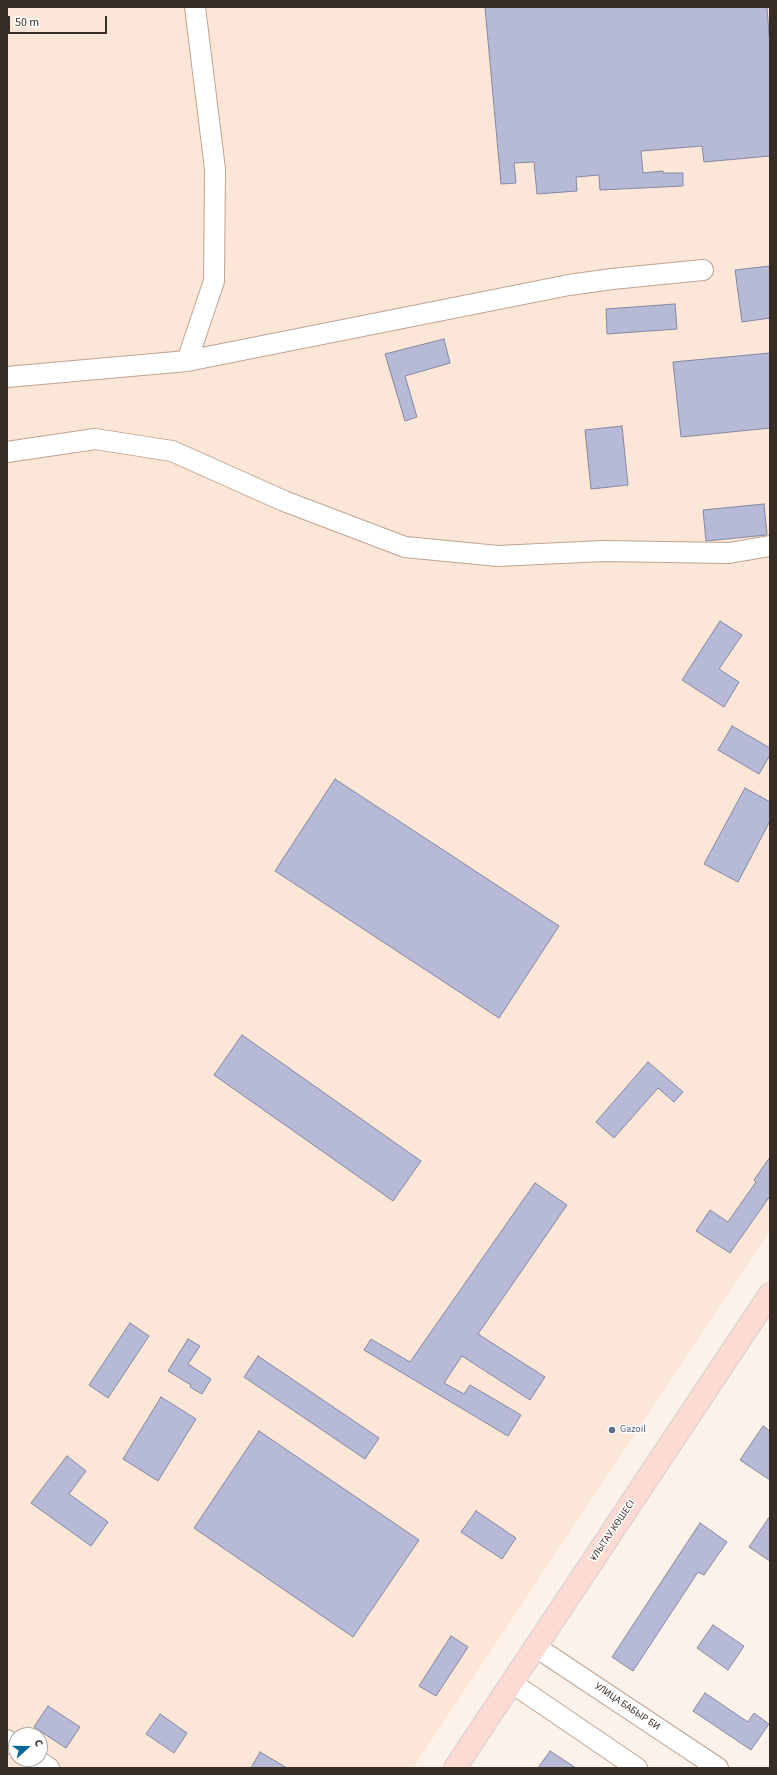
<!DOCTYPE html>
<meta charset="utf-8">
<style>
body{margin:0}
#map{position:relative;width:777px;height:1775px;overflow:hidden;background:#fdf2ea;font-family:"Source Sans 3",sans-serif}
canvas{display:block}
.frame{position:absolute;inset:0;border:8px solid #372d25;pointer-events:none}
.north{position:absolute;left:8px;top:1727px;width:40px;height:40px;box-sizing:border-box;background:#fff;border:1px solid #afaba8;border-radius:50%;rotate:69deg;font-size:11px;font-weight:700;line-height:16px;text-align:center;color:#372d25}
.north::after{content:'';display:block;margin:auto;width:14px;height:18px;background:#006996;clip-path:polygon(50% 0,100% 100%,50% 72%,0 100%)}
.scale{position:absolute;left:8px;top:16px;width:99px;height:18px;box-sizing:border-box;border:2px solid #372d25;border-top:0;padding-left:5px;font-size:12px;line-height:14px;white-space:nowrap;color:#372d25;-webkit-text-stroke:3px #fff;paint-order:stroke}
</style>
<div id="map">
<canvas width="777" height="1775"></canvas>
<div class="frame"></div>
<div class="north">С</div>
<div class="scale">50 m</div>
</div>
<script>
const g = document.querySelector('canvas').getContext('2d');
g.lineJoin = 'round';
function paint(path, color) { g.fillStyle = color; g.fill(path, 'evenodd'); }
const shape = rows => new Path2D(rows.map(r => 'M' + r).join(''));
function stroke(path, color, width, dash) { g.strokeStyle = color; g.lineWidth = width; g.lineCap = dash ? 'butt' : 'round'; g.setLineDash(dash || []); g.stroke(path); }
function drawText(font, color, halo, rows, align = 'center') {
  g.font = font + ' "Source Sans 3",sans-serif'; g.lineWidth = 3; g.setLineDash([]); g.textBaseline = 'middle'; g.strokeStyle = halo; g.fillStyle = color; for (const [text, x, y, turn = 0] of rows) {
    g.save(); g.translate(x, y); g.rotate((+turn || 0) * Math.PI / 180); g.textAlign = isNaN(turn) ? turn : align; if (halo) g.strokeText(text, 0, 0); g.fillText(text, 0, 0); g.restore();
  }
}
paint(shape([
 [7,7,770,7,770,1231,413,1768,7,1768],
 [16,1735,40,1735,40,1759,16,1759]
]), '#fbe6d7');
const building = shape([
 [485,7,767,7,770,47,770,156,704,162,702,146,641,151,643,173,663,171,663,173,683,173,683,186,600,190,599,175,576,177,577,191,537,194,534,162,514,163,516,183,501,184,485,7],
 [770,266,770,318,742,322,735,270,770,266],
 [675,304,677,329,607,334,606,309,675,304],
 [444,339,450,363,405,376,417,417,405,421,385,354,444,339],
 [770,353,770,428,681,437,673,362,770,353],
 [622,426,628,485,591,489,585,430,622,426],
 [764,504,767,535,706,541,703,510,764,504],
 [720,621,742,635,719,669,739,682,724,707,682,680,720,621],
 [732,726,770,748,770,755,759,774,718,750,732,726],
 [335,779,559,926,499,1018,275,871,335,779],
 [745,788,770,802,770,821,738,882,704,864,745,788],
 [242,1035,421,1161,393,1201,214,1075,242,1035],
 [648,1062,683,1092,674,1102,658,1088,614,1138,596,1122,648,1062],
 [770,1157,770,1196,730,1253,696,1231,710,1210,728,1222,756,1182,754,1180,770,1157],
 [535,1183,567,1205,478,1334,545,1377,530,1400,462,1356,444,1383,464,1394,470,1385,521,1415,508,1436,364,1350,371,1339,410,1362,535,1183],
 [130,1323,149,1336,108,1398,89,1385,130,1323],
 [188,1339,200,1346,188,1364,211,1379,202,1394,190,1387,191,1385,168,1371,188,1339],
 [258,1356,379,1438,365,1459,244,1377,258,1356],
 [161,1397,196,1419,158,1481,123,1459,161,1397],
 [763,1426,770,1431,770,1480,740,1460,763,1426],
 [259,1431,419,1540,353,1637,194,1528,259,1431],
 [67,1456,86,1471,69,1494,108,1522,91,1546,31,1503,67,1456],
 [476,1511,516,1538,502,1559,461,1532,476,1511],
 [770,1516,770,1561,749,1547,770,1516],
 [700,1523,727,1542,704,1575,698,1572,633,1671,612,1657,700,1523],
 [713,1625,744,1646,728,1670,697,1648,713,1625],
 [451,1636,468,1647,436,1696,419,1686,451,1636],
 [705,1693,748,1722,754,1713,769,1724,751,1750,693,1711,705,1693],
 [48,1706,80,1727,66,1748,34,1727,48,1706],
 [160,1714,187,1733,174,1753,146,1734,160,1714],
 [550,1751,576,1768,538,1768,550,1751],
 [260,1752,287,1768,251,1768,260,1752]
]);
paint(building, '#b7bad7');
stroke(building, '#8587a3', 1);
const minor = shape([
 [187,361,569,285,612,279,703,270],
 [7,377,187,361,214,281,215,169,195,7],
 [7,452,95,439,172,451,284,501,405,547,498,556,603,551,729,553,770,546],
 [536,1647,718,1768],
 [512,1683,637,1768],
 [7,1740,16,1746],
 [35,1759,49,1768]
]);
const major = shape([
 [455,1768,770,1294]
]);
stroke(minor, '#bea490', 22);
stroke(major, '#d3d1cf', 24);
stroke(minor, '#fff', 20);
stroke(major, '#fddad2', 22);
for (const [x, y, r, color] of [
 [612,1430,4,"#5c6f8a"]
]) { const dot = new Path2D(); dot.arc(x, y, r, 0, 2 * Math.PI); g.fillStyle = color; g.fill(dot); stroke(dot, '#fff', 1.5); }
drawText('10px', '#4e5e75', '#fff', [
 ["Gazoil",620,1430]
], 'left');
drawText('10px', '#372d25', '#fff', [
 ["ҰЛЫТАУ КӨШЕСІ",613,1531,-56],
 ["УЛИЦА БАБЫР БИ",627,1707,34]
]);
</script>
